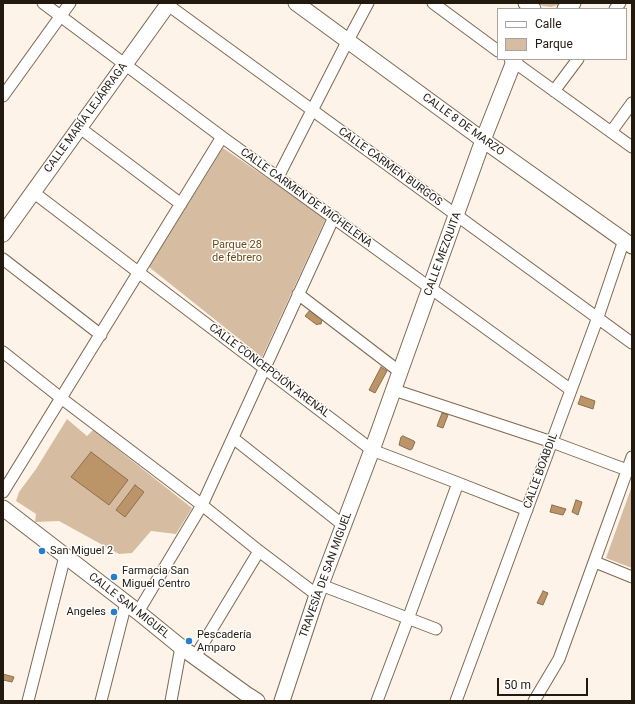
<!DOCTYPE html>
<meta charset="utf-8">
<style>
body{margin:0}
#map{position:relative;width:635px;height:704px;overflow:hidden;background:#fdf3e8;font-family:Roboto,sans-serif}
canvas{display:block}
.frame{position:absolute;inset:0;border:4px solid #22190f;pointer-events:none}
.legend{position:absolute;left:497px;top:8px;width:130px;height:52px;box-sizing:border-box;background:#fff;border:1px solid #a7a39f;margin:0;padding:5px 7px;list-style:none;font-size:12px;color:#22190f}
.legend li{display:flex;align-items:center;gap:8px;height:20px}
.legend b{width:20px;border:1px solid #a7a39f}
.scale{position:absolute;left:497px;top:678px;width:91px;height:18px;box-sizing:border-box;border:2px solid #22190f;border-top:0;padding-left:5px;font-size:12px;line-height:14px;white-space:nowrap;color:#22190f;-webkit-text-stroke:3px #fff;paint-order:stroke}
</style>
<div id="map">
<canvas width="635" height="704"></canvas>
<div class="frame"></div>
<ul class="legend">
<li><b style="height:5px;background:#fff"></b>Calle</li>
<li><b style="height:11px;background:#d6bda1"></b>Parque</li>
</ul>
<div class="scale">50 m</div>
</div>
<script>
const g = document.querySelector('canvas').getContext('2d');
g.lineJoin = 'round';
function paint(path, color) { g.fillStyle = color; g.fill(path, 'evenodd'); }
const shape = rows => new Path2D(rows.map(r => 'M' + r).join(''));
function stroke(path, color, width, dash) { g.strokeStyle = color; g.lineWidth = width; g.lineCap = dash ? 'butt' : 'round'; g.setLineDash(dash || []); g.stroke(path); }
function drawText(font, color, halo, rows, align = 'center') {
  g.font = font + ' Roboto,sans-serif'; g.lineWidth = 3; g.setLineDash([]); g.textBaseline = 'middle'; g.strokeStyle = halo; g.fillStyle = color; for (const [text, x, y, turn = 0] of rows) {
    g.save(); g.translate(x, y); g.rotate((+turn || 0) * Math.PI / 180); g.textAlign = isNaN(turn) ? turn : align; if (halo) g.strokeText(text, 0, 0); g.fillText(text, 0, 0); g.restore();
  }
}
paint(shape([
 [536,3,562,3,558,5,551,7,543,6],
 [223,148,326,218,262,357,149,267],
 [67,419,87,436,93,430,192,508,176,534,151,531,132,553,119,554,59,521,35,522,36,514,16,501,19,492,36,469],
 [632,486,632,568,606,558]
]), '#d6bda1');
const water = shape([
 [310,310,322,319,321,324,318,324,317,325,305,316,310,310],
 [381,367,387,371,375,393,369,390,381,367],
 [581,396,595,401,593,409,578,404,581,396],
 [442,413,448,415,443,428,437,426,442,413],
 [403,436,414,441,415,442,412,449,410,450,399,445,401,437,403,436],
 [91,452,128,480,109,505,71,477,91,452],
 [135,485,144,492,125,517,116,510,135,485],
 [576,500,582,502,578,515,572,512,576,500],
 [552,505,566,509,563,515,550,512,552,505],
 [543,591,548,593,543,605,537,603,543,591],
 [3,674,14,677,12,682,3,680,3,674]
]);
paint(water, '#bb9468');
stroke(water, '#8d6f4d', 1);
const street = shape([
 [43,3,222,137,571,390],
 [433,3,498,51],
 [168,5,632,343],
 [615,9,620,3],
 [510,59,632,147],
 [554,91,578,59],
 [3,96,70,3],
 [80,128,181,204],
 [611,132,632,103],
 [278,177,345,46,368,3],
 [33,192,372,450,458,483,527,510],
 [3,259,101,335],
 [298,294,400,372],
 [3,352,61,398,202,505,259,551,317,595],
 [394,390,552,442,627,470],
 [233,438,343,525],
 [3,492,222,137],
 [595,562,632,577],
 [321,585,436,629],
 [138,612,202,505,334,217],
 [195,657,259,551],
 [28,701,65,556],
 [101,701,126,603],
 [171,701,181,647],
 [377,701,408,619,458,483],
 [456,701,598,317,622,246,625,241],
 [534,701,559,659,632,457]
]);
const secondary = shape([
 [296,3,483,140,632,246],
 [526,3,533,9],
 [565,9,573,3],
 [3,234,169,3],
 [3,508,138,612,181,647,246,694,257,701],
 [282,701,317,595,372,450,483,140,515,59]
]);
stroke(street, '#7e6951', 13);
stroke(secondary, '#7e6951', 17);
stroke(street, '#fff', 11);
stroke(secondary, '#fff', 15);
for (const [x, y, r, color] of [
 [42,551,4,"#277fcc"],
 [114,577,4,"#277fcc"],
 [114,612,4,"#277fcc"],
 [189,641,4,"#277fcc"]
]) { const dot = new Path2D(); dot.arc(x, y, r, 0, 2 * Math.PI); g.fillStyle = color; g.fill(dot); stroke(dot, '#fff', 1.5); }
drawText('11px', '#22190f', '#fff', [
 ["CALLE MARÍA LEJÁRRAGA",86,118,-54],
 ["CALLE 8 DE MARZO",463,125,36],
 ["CALLE CARMEN BURGOS",390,167,36],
 ["CALLE CARMEN DE MICHELENA",306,198,36],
 ["CALLE MEZQUITA",443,254,-70],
 ["CALLE CONCEPCIÓN ARENAL",269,371,37],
 ["CALLE BOABDIL",541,471,-70],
 ["TRAVESÍA DE SAN MIGUEL",326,575,-70],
 ["CALLE SAN MIGUEL",129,606,38]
]);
drawText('11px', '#6f4813', '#fff', [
 ["Parque 28",237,245],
 ["de febrero",237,258]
]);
drawText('11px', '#22190f', '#fff', [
 ["San Miguel 2",50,551],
 ["Farmacia San",122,571],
 ["Miguel Centro",122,584],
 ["Angeles",106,612,"right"],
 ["Pescadería",197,635],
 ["Amparo",197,648]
], 'left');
</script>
